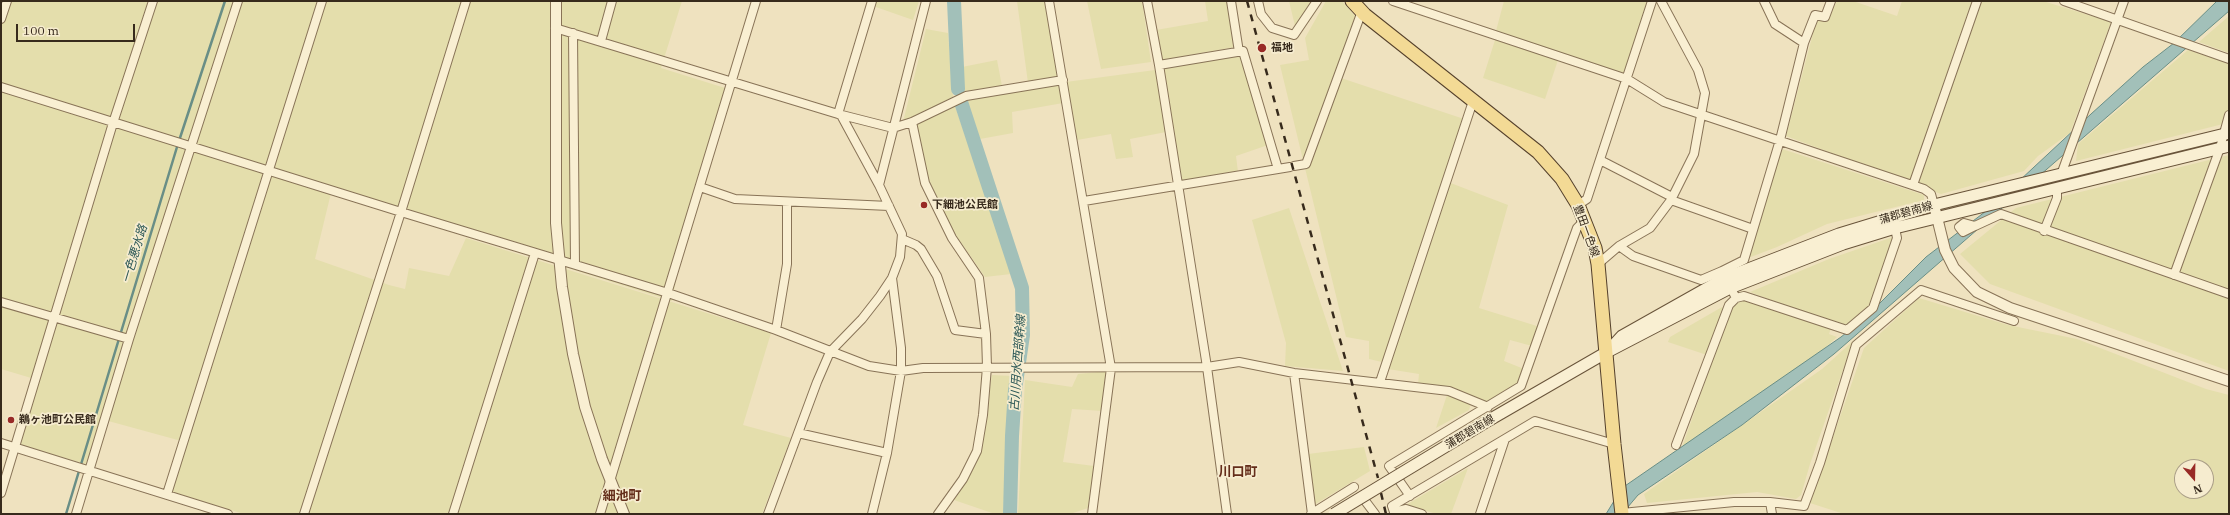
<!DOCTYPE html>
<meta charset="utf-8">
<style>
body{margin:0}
#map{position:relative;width:2230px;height:515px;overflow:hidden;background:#efe2bf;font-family:"IBM Plex Serif",serif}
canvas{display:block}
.frame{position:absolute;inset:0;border:2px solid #372a1c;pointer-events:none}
.north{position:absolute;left:2174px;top:459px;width:40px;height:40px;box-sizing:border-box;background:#f6eccf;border:1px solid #aa9e87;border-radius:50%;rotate:160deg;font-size:11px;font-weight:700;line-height:16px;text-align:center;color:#372a1c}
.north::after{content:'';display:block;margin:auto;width:14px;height:18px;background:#982a26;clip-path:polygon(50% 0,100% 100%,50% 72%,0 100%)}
.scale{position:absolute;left:16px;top:24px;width:119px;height:18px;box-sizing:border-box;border:2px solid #372a1c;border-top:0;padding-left:5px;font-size:12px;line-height:14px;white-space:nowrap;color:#372a1c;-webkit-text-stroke:3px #f6eccf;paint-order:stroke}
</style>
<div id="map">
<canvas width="2230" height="515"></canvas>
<div class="frame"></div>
<div class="north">N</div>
<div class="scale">100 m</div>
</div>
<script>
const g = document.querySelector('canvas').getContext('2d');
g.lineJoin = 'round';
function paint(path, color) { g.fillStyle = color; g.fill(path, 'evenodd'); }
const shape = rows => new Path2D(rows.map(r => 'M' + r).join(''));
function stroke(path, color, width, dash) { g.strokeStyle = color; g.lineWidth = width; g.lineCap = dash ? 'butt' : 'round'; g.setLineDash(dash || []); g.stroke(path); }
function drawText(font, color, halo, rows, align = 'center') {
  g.font = font + ' "IBM Plex Serif","Noto Sans JP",serif'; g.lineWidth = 3.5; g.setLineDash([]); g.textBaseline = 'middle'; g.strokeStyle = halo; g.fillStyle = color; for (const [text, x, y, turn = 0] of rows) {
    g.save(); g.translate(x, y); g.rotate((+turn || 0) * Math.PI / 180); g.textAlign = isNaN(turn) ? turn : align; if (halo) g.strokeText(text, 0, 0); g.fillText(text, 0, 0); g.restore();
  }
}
paint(shape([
 [1,1,682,1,661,68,725,88,694,188,672,301,331,193,315,259,389,285,405,289,409,268,449,276,466,238,771,333,743,425,791,438,762,514,244,514,172,492,185,442,101,419,86,464,19,445,38,380,1,369],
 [874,1,919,1,913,20,873,6],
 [1017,1,1045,1,1059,77,1028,83],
 [1087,1,1142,1,1151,62,1101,69],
 [1205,1,1228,1,1235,47,1161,60,1156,30,1208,21],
 [1289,1,1314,1,1301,23,1295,26],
 [1326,1,1342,1,1355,16,1338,77,1464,119,1382,362,1369,359,1369,341,1346,337,1280,65,1309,60,1305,38],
 [1504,1,1649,1,1625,74,1496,31],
 [1837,1,1853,1,1897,16,1902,1,2043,1,2111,22,2070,133,2038,156,2024,171,1941,194,1786,136,1816,22,1829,17],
 [2229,16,2229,53,2199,42],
 [926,29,948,33,953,97,903,122],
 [1495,40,1558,60,1545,99,1483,78],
 [2188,50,2229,63,2229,106,2223,124,2076,161,2078,144],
 [1241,53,1268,145,1236,156,1238,172,1180,182,1160,66],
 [997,60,1002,86,963,94,962,67],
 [1155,70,1166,132,1130,139,1133,157,1116,159,1111,134,1077,140,1066,82],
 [1061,83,1063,103,1012,112,1013,133,980,139,966,98],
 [955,106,988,202,1011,274,985,277,955,234,929,180,916,125],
 [1782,149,1924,195,1924,200,1827,224,1777,247,1748,258],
 [2229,155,2229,371,1990,284,1960,254,2016,208],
 [1448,182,1508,205,1479,308,1540,327,1532,346,1510,340,1504,361,1524,369,1520,383,1488,402,1451,388,1418,384,1419,374,1388,369],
 [1289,208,1343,371,1285,366,1286,343,1252,220],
 [1893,237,1869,308,1846,328,1750,292,1829,259],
 [1745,298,1831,328,1829,334,1837,337,1786,383,1680,453,1731,308],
 [1919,298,2008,325,2077,339,2206,389,2229,395,2229,514,1844,514,1810,503,1864,348],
 [2182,467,2206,467,2206,491,2182,491],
 [1722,307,1724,310,1707,355,1668,342,1670,337],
 [1853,341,1810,464,1801,495,1796,499,1757,492,1647,503,1644,494,1822,369],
 [1108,371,1103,411,1072,409,1063,462,1094,466,1088,508,1070,514,1018,514,1025,380,1072,387,1078,374],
 [992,375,1012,376,1003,514,995,514,954,500,980,450],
 [1447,395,1471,403,1469,410,1436,428],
 [1364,447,1370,471,1314,505,1308,454],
 [1468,468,1451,514,1437,514,1406,505]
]), '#e4deac');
const water = shape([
 [2217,1,2229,1,2229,11,1834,354,1742,425,1638,495,1622,514,1606,514,1622,488,1841,337,1867,316,1926,257,1990,208,2091,114,2143,67,2174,43,2217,1]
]);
paint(water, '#a2c0b9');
stroke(water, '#698e86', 1);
stroke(shape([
 [66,514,177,147,225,1]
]), '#698e86', 2.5);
stroke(shape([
 [954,1,958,89],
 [961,102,1022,288,1023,335,1015,390,1012,436,1010,514]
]), '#a2c0b9', 14);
const minor = shape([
 [1049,1,1111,368,1092,514],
 [1147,1,1159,65,1207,367,1227,514],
 [1231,1,1239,52],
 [1258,1,1261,14,1272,28,1294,35,1317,1],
 [1393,1,1627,79,1664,102,1924,189,1931,194,1934,205],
 [1764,1,1775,24,1804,43],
 [2064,1,2229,59],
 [1,19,7,1],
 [555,28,838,114,893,128,912,122,966,96,1063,80],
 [573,33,575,264],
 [601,41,612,1],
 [1159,65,1243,51,1278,169],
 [1,87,401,212,668,293,776,330,869,366,901,371,923,368,1207,367,1239,362,1294,373,1449,391,1488,407],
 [838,114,872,1],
 [841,115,879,185],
 [912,122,925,183,952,238,979,278,986,334],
 [1600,160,1672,197],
 [1294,166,1306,164,1362,11],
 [2062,172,2124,1],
 [1913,185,1977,1],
 [700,187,735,199,889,206],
 [1671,200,1753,229],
 [1084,201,1290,167],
 [1578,205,1587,199,1652,1],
 [1975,226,1964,223,1959,227,1963,232,1975,226,2001,214,2229,294],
 [2044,231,2057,198,2057,188],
 [902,239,916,245,921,249,937,276,955,330,986,334,987,367,983,415,977,451,963,479,938,514],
 [1619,246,1633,256,1701,280,1722,271],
 [1598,264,1619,246,1650,228,1671,200,1694,154,1705,93,1698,70,1661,1],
 [2174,275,2220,148,2229,115],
 [1736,298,1744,296,1847,330,1873,308,1897,238,1895,228],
 [1,302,129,339],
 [776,330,787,264,787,202],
 [1294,373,1312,514],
 [1380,382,1473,101],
 [798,433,887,453],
 [1,443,228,514],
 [1676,445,1729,305,1736,298,1722,271,1744,260,1780,140,1804,43,1815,15,1825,17,1831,1],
 [1,493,113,123,153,1],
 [167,494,322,1],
 [1410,496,1389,466,1521,386,1573,239,1577,228,1585,220],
 [1366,502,1375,514],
 [1770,502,1772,514],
 [1622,513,1734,502,1770,502,1804,506,1820,463,1856,345,1921,290,2014,321],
 [76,514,129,339,238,1],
 [304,514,401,212,466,1],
 [453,514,535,253],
 [600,514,756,1],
 [768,514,817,382,830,352,862,319,880,296,892,278,900,257,902,234,879,185,926,1],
 [872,514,887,453,901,371,901,348,892,278],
 [1311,514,1354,487],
 [1422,514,1406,509,1394,512,1392,506,1535,421,1614,444],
 [1480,514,1505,439]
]);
const tertiary = shape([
 [556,1,556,223,562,287,573,354,585,407,602,459,624,514],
 [1934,205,1945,250,1954,268,1977,292,2010,308,2229,381]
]);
const secondary = shape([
 [1610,349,1622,336,1725,278,1839,234,1934,205,2229,133],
 [1491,419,1607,352,1730,288,1843,244,1895,228,2229,146]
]);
const primary = shape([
 [1352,1,1365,15,1538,152,1562,179,1578,205,1595,248,1598,264,1614,444,1622,514]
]);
stroke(minor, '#887357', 10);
stroke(tertiary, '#887357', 12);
stroke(secondary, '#69543a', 13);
stroke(primary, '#55412c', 15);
stroke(minor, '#f9efd2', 8);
stroke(tertiary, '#f9efd2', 10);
stroke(secondary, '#f9efd2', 11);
stroke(primary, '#f3da95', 13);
stroke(shape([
 [1247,1,1378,478],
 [1381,493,1386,514]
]), '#372a1c', 2.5, [7, 7]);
const secondaryBridge = shape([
 [1334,514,1491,419]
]);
stroke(secondaryBridge, '#69543a', 13, []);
stroke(secondaryBridge, '#f9efd2', 11);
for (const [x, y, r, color] of [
 [1262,48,5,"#982a26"],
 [924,205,4,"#982a26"],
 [11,420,4,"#982a26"]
]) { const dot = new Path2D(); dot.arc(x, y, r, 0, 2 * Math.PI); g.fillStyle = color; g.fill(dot); stroke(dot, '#f6eccf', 1.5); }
drawText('bold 11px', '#372a1c', '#f6eccf', [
 ["福地",1271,48],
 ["下細池公民館",932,205],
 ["鵜ヶ池町公民館",19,420]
], 'left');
drawText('11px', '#372a1c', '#f6eccf', [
 ["蒲郡碧南線",1906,213,-16],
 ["豊田一色線",1586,231,70],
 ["蒲郡碧南線",1470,432,-31]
]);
drawText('italic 12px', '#2b5756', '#f6eccf', [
 ["一色悪水路",135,254,-73],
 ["古川用水西部幹線",1018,363,-86]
]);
drawText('bold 13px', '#642d1a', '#f6eccf', [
 ["川口町",1238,472],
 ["細池町",622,496]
]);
</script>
